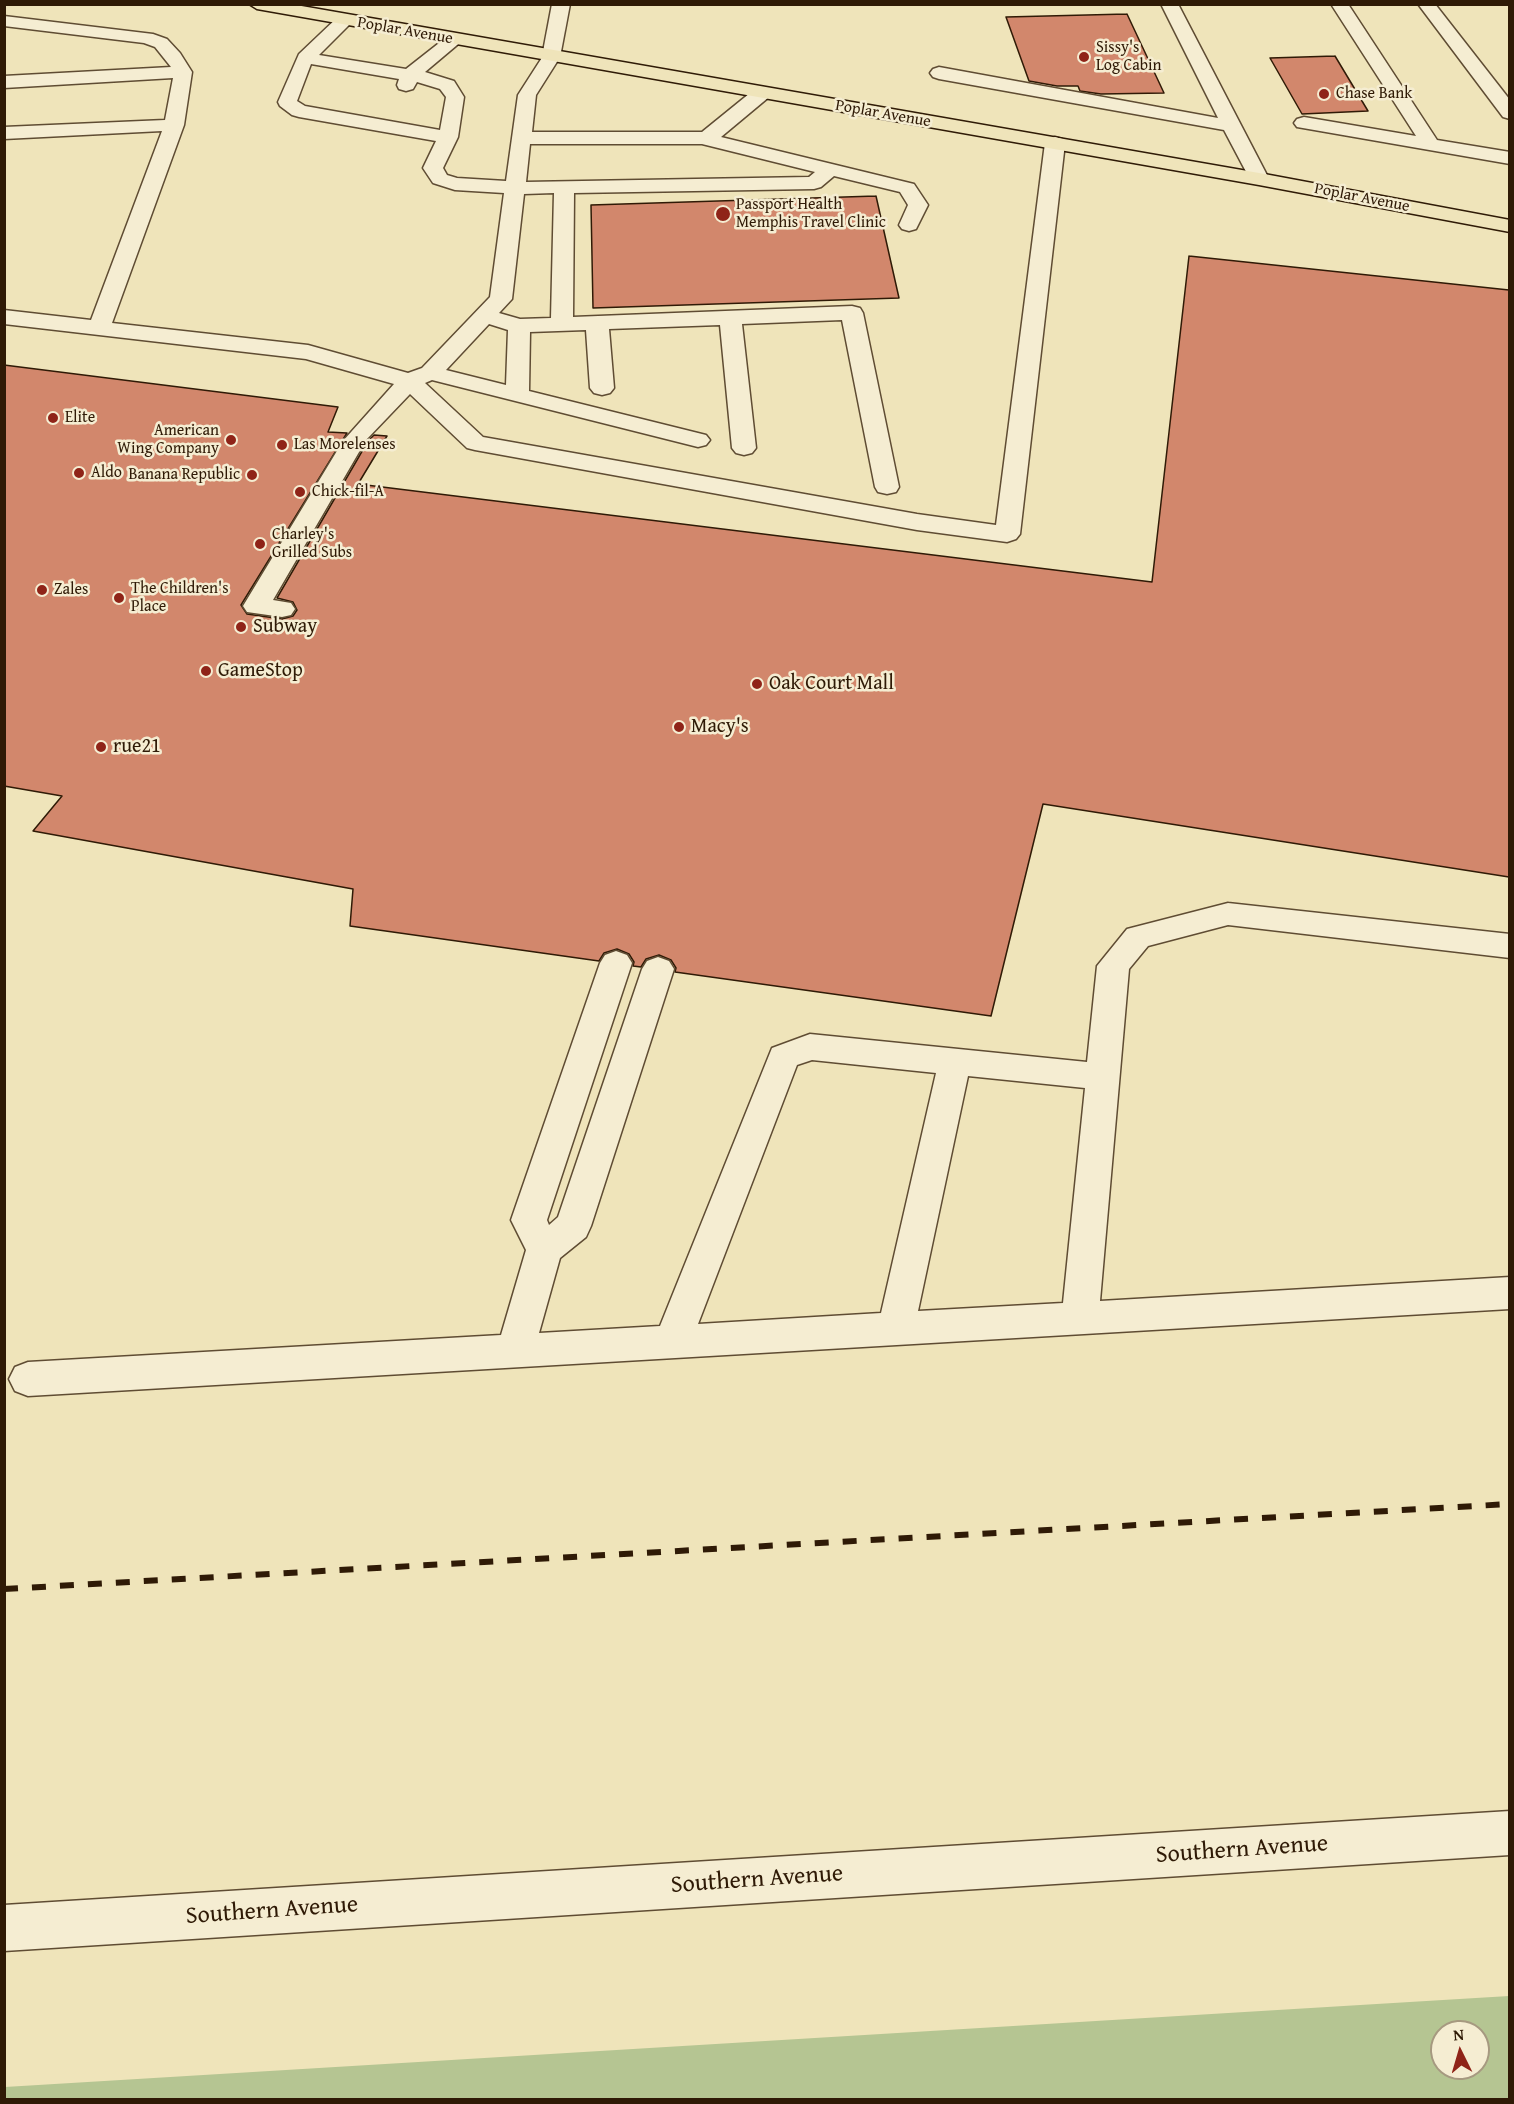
<!DOCTYPE html>
<style>
body{margin:0}
#map{position:relative;width:1514px;height:2104px;overflow:hidden;background:#efe4ba;font-family:"Gentium Book Plus",serif}
canvas{display:block}
.frame{position:absolute;inset:0;border:6px solid #2f1a06;pointer-events:none}
.north{position:absolute;left:1430px;top:2020px;width:60px;height:60px;box-sizing:border-box;background:#f5edd2;border:2px solid #a69980;border-radius:50%;rotate:355deg;font-size:16px;font-weight:700;line-height:24px;text-align:center;color:#2f1a06}
.north::after{content:'';display:block;margin:auto;width:21px;height:27px;background:#8f2418;clip-path:polygon(50% 0,100% 100%,50% 72%,0 100%)}
</style>
<div id="map">
<canvas width="1514" height="2104"></canvas>
<div class="frame"></div>
<div class="north">N</div>
</div>
<script>
const g = document.querySelector('canvas').getContext('2d');
g.lineJoin = 'round';
function paint(path, color) { g.fillStyle = color; g.fill(path, 'evenodd'); }
const shape = rows => new Path2D(rows.map(r => 'M' + r).join(''));
function stroke(path, color, width, dash) { g.strokeStyle = color; g.lineWidth = width; g.lineCap = dash ? 'butt' : 'round'; g.setLineDash(dash || []); g.stroke(path); }
function drawText(font, color, halo, rows, align = 'center') {
  g.font = font + ' "Gentium Book Plus",serif'; g.lineWidth = 5; g.setLineDash([]); g.textBaseline = 'middle'; g.strokeStyle = halo; g.fillStyle = color; for (const [text, x, y, turn = 0] of rows) {
    g.save(); g.translate(x, y); g.rotate((+turn || 0) * Math.PI / 180); g.textAlign = isNaN(turn) ? turn : align; if (halo) g.strokeText(text, 0, 0); g.fillText(text, 0, 0); g.restore();
  }
}
paint(shape([
 [1509,1996,1509,2099,5,2099,5,2087],
 [1442,2032,1478,2032,1478,2068,1442,2068]
]), '#b5c592');
const building = shape([
 [1127,14,1164,93,1101,94,1080,91,1078,86,1057,86,1029,81,1006,17,1127,14],
 [1335,56,1368,111,1302,114,1270,58,1335,56],
 [876,196,899,298,593,308,591,205,876,196],
 [1189,256,1509,290,1509,877,1043,804,991,1016,675,972,676,968,671,960,659,955,646,959,641,967,633,966,634,962,629,954,617,949,604,953,599,961,350,926,353,889,33,831,62,796,4,786,4,365,338,407,328,432,347,433,241,605,247,614,282,619,293,616,297,610,293,602,277,598,368,441,374,435,387,436,358,484,1152,582,1189,256]
]);
paint(building, '#d2876c');
stroke(building, '#2f1a06', 1.5);
const service = shape([
 [1161,4,1178,4,1269,179,1266,183,1252,183,1224,130,939,79,933,77,930,73,933,69,939,67,1218,118,1161,4],
 [1331,4,1348,4,1437,140,1510,152,1510,164,1297,127,1294,123,1297,119,1304,117,1416,136,1331,4],
 [1418,4,1435,4,1510,100,1510,119,1503,117,1418,4],
 [345,15,351,16,354,20,319,55,406,69,448,36,454,35,460,36,463,40,425,72,454,81,464,97,458,137,443,168,447,175,457,178,506,181,518,95,545,53,551,52,557,53,560,57,536,95,532,132,702,132,755,89,762,87,769,89,771,93,769,97,721,137,914,184,928,205,916,229,909,231,902,229,899,225,908,205,900,192,834,176,821,187,814,189,574,193,573,317,852,306,860,308,863,313,899,487,896,492,887,494,878,492,875,487,842,320,742,324,756,448,752,453,744,455,736,453,732,448,720,325,609,329,614,388,610,393,602,395,594,393,590,388,586,330,530,332,529,391,706,435,710,440,706,445,698,447,432,380,425,383,483,437,917,514,996,525,1045,143,1048,139,1055,137,1062,139,1065,143,1020,534,1016,539,1007,542,917,530,475,450,467,448,410,394,366,440,273,600,291,603,295,609,291,615,282,617,247,612,243,606,343,441,394,384,306,359,4,324,4,310,91,320,162,131,4,139,4,127,165,120,173,78,4,88,4,76,171,67,155,47,144,43,4,26,4,16,153,34,167,39,180,53,192,72,184,125,112,323,308,345,408,373,422,368,490,297,504,193,455,190,433,183,423,168,436,141,299,117,292,115,280,106,278,102,299,54,339,16,345,15],
 [311,64,399,79,397,85,399,89,406,91,413,89,417,82,440,89,446,97,440,130,305,106,297,101,311,64],
 [530,144,702,144,815,172,809,177,526,182,530,144],
 [554,193,551,318,520,319,499,313,512,299,524,194,554,193],
 [489,324,508,330,506,385,446,370,489,324],
 [1228,903,1510,934,1510,958,1228,925,1148,946,1129,969,1100,1301,1510,1277,1510,1309,28,1396,15,1391,9,1379,15,1367,28,1362,501,1335,526,1250,511,1220,600,963,605,955,616,951,627,955,632,963,547,1220,549,1225,558,1217,642,969,647,961,658,957,669,961,674,969,591,1226,586,1237,560,1258,539,1333,660,1326,772,1048,810,1034,1087,1062,1097,966,1127,929,1228,903],
 [812,1060,936,1073,881,1313,698,1324,797,1065,812,1060],
 [968,1076,1085,1088,1063,1303,918,1311,968,1076]
]);
const minor = shape([
 [552,4,570,4,560,57,557,61,551,62,545,61,542,57,552,4]
]);
const tertiary = shape([
 [1510,1811,1510,1855,4,1951,4,1905,1510,1811]
]);
const primary = shape([
 [249,4,290,4,1259,173,1510,220,1510,232,1259,185,257,9,249,4]
]);
stroke(service, '#5f4c33', 3);
stroke(minor, '#5f4c33', 3);
stroke(tertiary, '#5f4c33', 3);
stroke(primary, '#2f1a06', 3);
paint(service, '#f5edd2');
paint(minor, '#f5edd2');
paint(tertiary, '#f5edd2');
paint(primary, '#efe4ba');
stroke(shape([
 [4,1589,1510,1504]
]), '#2f1a06', 6, [14, 14]);
for (const [x, y, r, color] of [
 [1084,57,6,"#8f2418"],
 [1324,94,6,"#8f2418"],
 [723,214,8,"#8f2418"],
 [53,418,6,"#8f2418"],
 [231,440,6,"#8f2418"],
 [282,445,6,"#8f2418"],
 [79,473,6,"#8f2418"],
 [252,475,6,"#8f2418"],
 [300,492,6,"#8f2418"],
 [260,544,6,"#8f2418"],
 [42,590,6,"#8f2418"],
 [119,598,6,"#8f2418"],
 [241,627,6,"#8f2418"],
 [206,671,6,"#8f2418"],
 [757,684,6,"#8f2418"],
 [679,727,6,"#8f2418"],
 [101,747,6,"#8f2418"]
]) { const dot = new Path2D(); dot.arc(x, y, r, 0, 2 * Math.PI); g.fillStyle = color; g.fill(dot); stroke(dot, '#f5edd2', 2); }
drawText('16px', '#2f1a06', '#f5edd2', [
 ["Poplar Avenue",405,31,10],
 ["Poplar Avenue",883,114,10],
 ["Poplar Avenue",1362,198,11]
]);
drawText('16px', '#2f1a06', '#f5edd2', [
 ["Sissy's",1096,48],
 ["Log Cabin",1096,66],
 ["Chase Bank",1336,94],
 ["Passport Health",736,205],
 ["Memphis Travel Clinic",736,223],
 ["Elite",65,418],
 ["American",219,431,"right"],
 ["Wing Company",219,449,"right"],
 ["Las Morelenses",294,445],
 ["Aldo",91,473],
 ["Banana Republic",240,475,"right"],
 ["Chick-fil-A",312,492],
 ["Charley's",272,535],
 ["Grilled Subs",272,553],
 ["The Children's",131,589],
 ["Place",131,607],
 ["Zales",54,590]
], 'left');
drawText('20px', '#2f1a06', '#f5edd2', [
 ["Subway",253,627],
 ["GameStop",218,671],
 ["Oak Court Mall",769,684],
 ["Macy's",691,727],
 ["rue21",113,747]
], 'left');
drawText('24px', '#2f1a06', '#f5edd2', [
 ["Southern Avenue",1242,1850,-4],
 ["Southern Avenue",757,1880,-4],
 ["Southern Avenue",272,1911,-4]
]);
</script>
